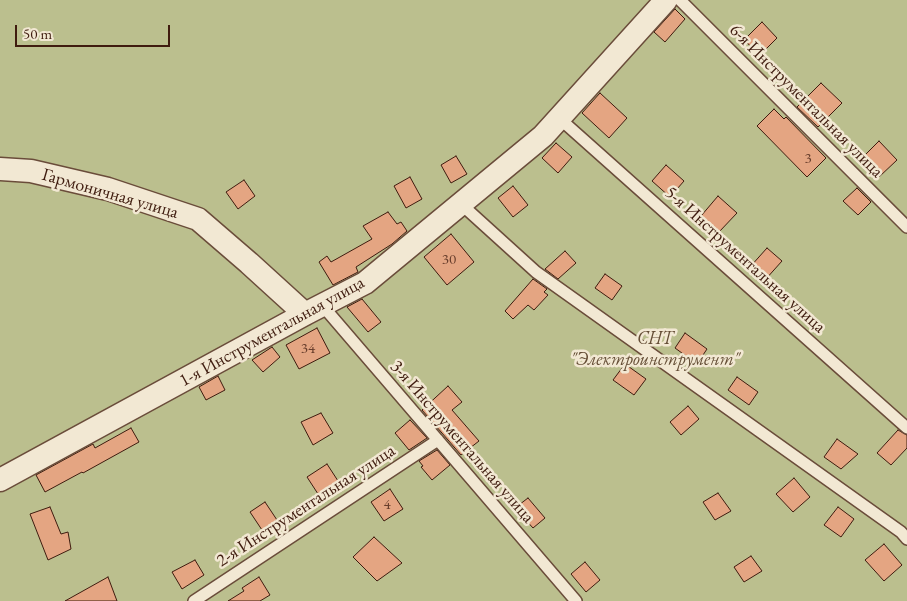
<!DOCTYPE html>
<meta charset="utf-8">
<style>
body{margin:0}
#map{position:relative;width:907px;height:601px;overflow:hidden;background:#ebdbbb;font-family:"EB Garamond",serif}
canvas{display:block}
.scale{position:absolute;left:15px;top:25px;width:155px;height:22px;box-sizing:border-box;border:2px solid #3f1c0f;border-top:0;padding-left:6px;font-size:15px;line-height:18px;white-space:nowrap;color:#3f1c0f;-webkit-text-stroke:4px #f2e8d3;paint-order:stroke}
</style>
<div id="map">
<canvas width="907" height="601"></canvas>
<div class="scale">50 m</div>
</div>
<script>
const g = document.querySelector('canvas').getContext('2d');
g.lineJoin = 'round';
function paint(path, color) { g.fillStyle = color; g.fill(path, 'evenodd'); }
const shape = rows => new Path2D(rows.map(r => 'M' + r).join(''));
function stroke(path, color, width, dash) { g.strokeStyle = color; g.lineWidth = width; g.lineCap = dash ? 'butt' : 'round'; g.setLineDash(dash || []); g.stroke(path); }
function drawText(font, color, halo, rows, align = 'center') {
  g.font = font + ' "EB Garamond",serif'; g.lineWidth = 5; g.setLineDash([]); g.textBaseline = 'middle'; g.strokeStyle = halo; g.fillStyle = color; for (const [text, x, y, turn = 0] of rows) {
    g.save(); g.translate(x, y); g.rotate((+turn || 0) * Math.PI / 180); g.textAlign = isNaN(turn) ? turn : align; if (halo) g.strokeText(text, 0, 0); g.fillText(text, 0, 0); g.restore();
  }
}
paint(shape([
 [0,0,907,0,907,601,0,601]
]), '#bbbf8e');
const building = shape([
 [675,9,685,19,665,42,654,32,675,9],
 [762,22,777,38,760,55,744,40,762,22],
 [821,83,842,103,818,127,797,107,821,83],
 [600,93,627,118,609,138,582,113,600,93],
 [774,109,784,119,786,117,826,158,807,177,757,126,774,109],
 [879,141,897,160,879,177,861,159,879,141],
 [556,143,572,157,558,173,542,158,556,143],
 [456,156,467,174,451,183,441,165,456,156],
 [666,165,684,181,670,197,652,181,666,165],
 [410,177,422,199,406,208,394,186,410,177],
 [244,180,255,196,238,209,226,192,244,180],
 [513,186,528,205,513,217,498,198,513,186],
 [857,188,871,202,858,215,843,201,857,188],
 [718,196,737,213,719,232,701,216,718,196],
 [388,212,397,224,401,222,407,231,392,244,356,267,358,272,333,285,319,262,327,256,331,262,372,239,363,226,388,212],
 [451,234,474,262,447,285,424,257,451,234],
 [767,248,782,261,765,280,750,267,767,248],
 [565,251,576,263,558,279,545,269,565,251],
 [605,274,622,286,612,300,595,288,605,274],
 [533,279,547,289,544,292,548,295,534,310,528,305,513,319,505,311,533,279],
 [362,299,381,322,368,332,347,307,362,299],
 [317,328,330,353,299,369,286,345,317,328],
 [685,333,707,349,697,364,675,348,685,333],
 [272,347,280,357,263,372,252,360,272,347],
 [625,364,646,379,634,395,613,380,625,364],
 [218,376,225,390,206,400,199,387,218,376],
 [737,377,758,392,749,405,728,390,737,377],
 [448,386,462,402,452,410,479,441,461,455,422,410,448,386],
 [688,406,699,419,681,435,670,422,688,406],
 [321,413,333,433,313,445,301,422,321,413],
 [410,420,427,438,409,450,395,433,410,420],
 [131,428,139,442,83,473,82,472,45,492,36,475,93,444,95,448,131,428],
 [898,430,907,435,907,448,891,465,877,453,898,430],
 [837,439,858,454,841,469,824,457,837,439],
 [437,450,450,465,432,480,421,467,423,466,419,461,437,450],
 [327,464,340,484,320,497,307,477,327,464],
 [794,478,810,497,793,512,776,494,794,478],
 [390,489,403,509,384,521,371,502,390,489],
 [718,493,731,511,715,520,703,502,718,493],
 [528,498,545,518,533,528,515,508,528,498],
 [265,502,277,520,262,530,250,512,265,502],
 [50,507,61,534,68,532,71,549,48,560,30,514,50,507],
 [838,507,854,519,841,537,824,525,838,507],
 [374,537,402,563,377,581,353,557,374,537],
 [884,544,902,565,884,581,865,560,884,544],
 [751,556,762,571,744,582,734,567,751,556],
 [195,560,204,575,182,589,172,572,195,560],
 [585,562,600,580,586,592,571,574,585,562],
 [108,577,117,601,65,601,108,577],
 [259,577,270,595,260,601,228,601,244,591,242,588,259,577]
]);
paint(building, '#e4a582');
stroke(building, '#3f1c0f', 1);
const service = shape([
 [680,0,907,227],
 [559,118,907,428],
 [461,204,536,272,901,532,907,539],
 [322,305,576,601],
 [194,601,438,440]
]);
const minor = shape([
 [0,169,31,171,108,189,198,219,249,263,305,314],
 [0,480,305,314,365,283,543,136,666,0]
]);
stroke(service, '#6a4c3a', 14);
stroke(minor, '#6a4c3a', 25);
stroke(service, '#f2e8d3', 11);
stroke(minor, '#f2e8d3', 22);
drawText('15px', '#683e2c', null, [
 ["3",808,159],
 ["30",449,260],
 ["34",308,349],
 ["4",387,505]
]);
drawText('18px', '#3f1c0f', '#f2e8d3', [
 ["6-я Инструментальная улица",806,101,45],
 ["Гармоничная улица",110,194,16],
 ["5-я Инструментальная улица",745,260,42],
 ["1-я Инструментальная улица",272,332,-29],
 ["3-я Инструментальная улица",462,442,49],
 ["2-я Инструментальная улица",306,506,-33]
]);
drawText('italic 18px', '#644d35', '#f2e8d3', [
 ["СНТ",655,339],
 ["\"Электроинструмент\"",655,360]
]);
</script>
